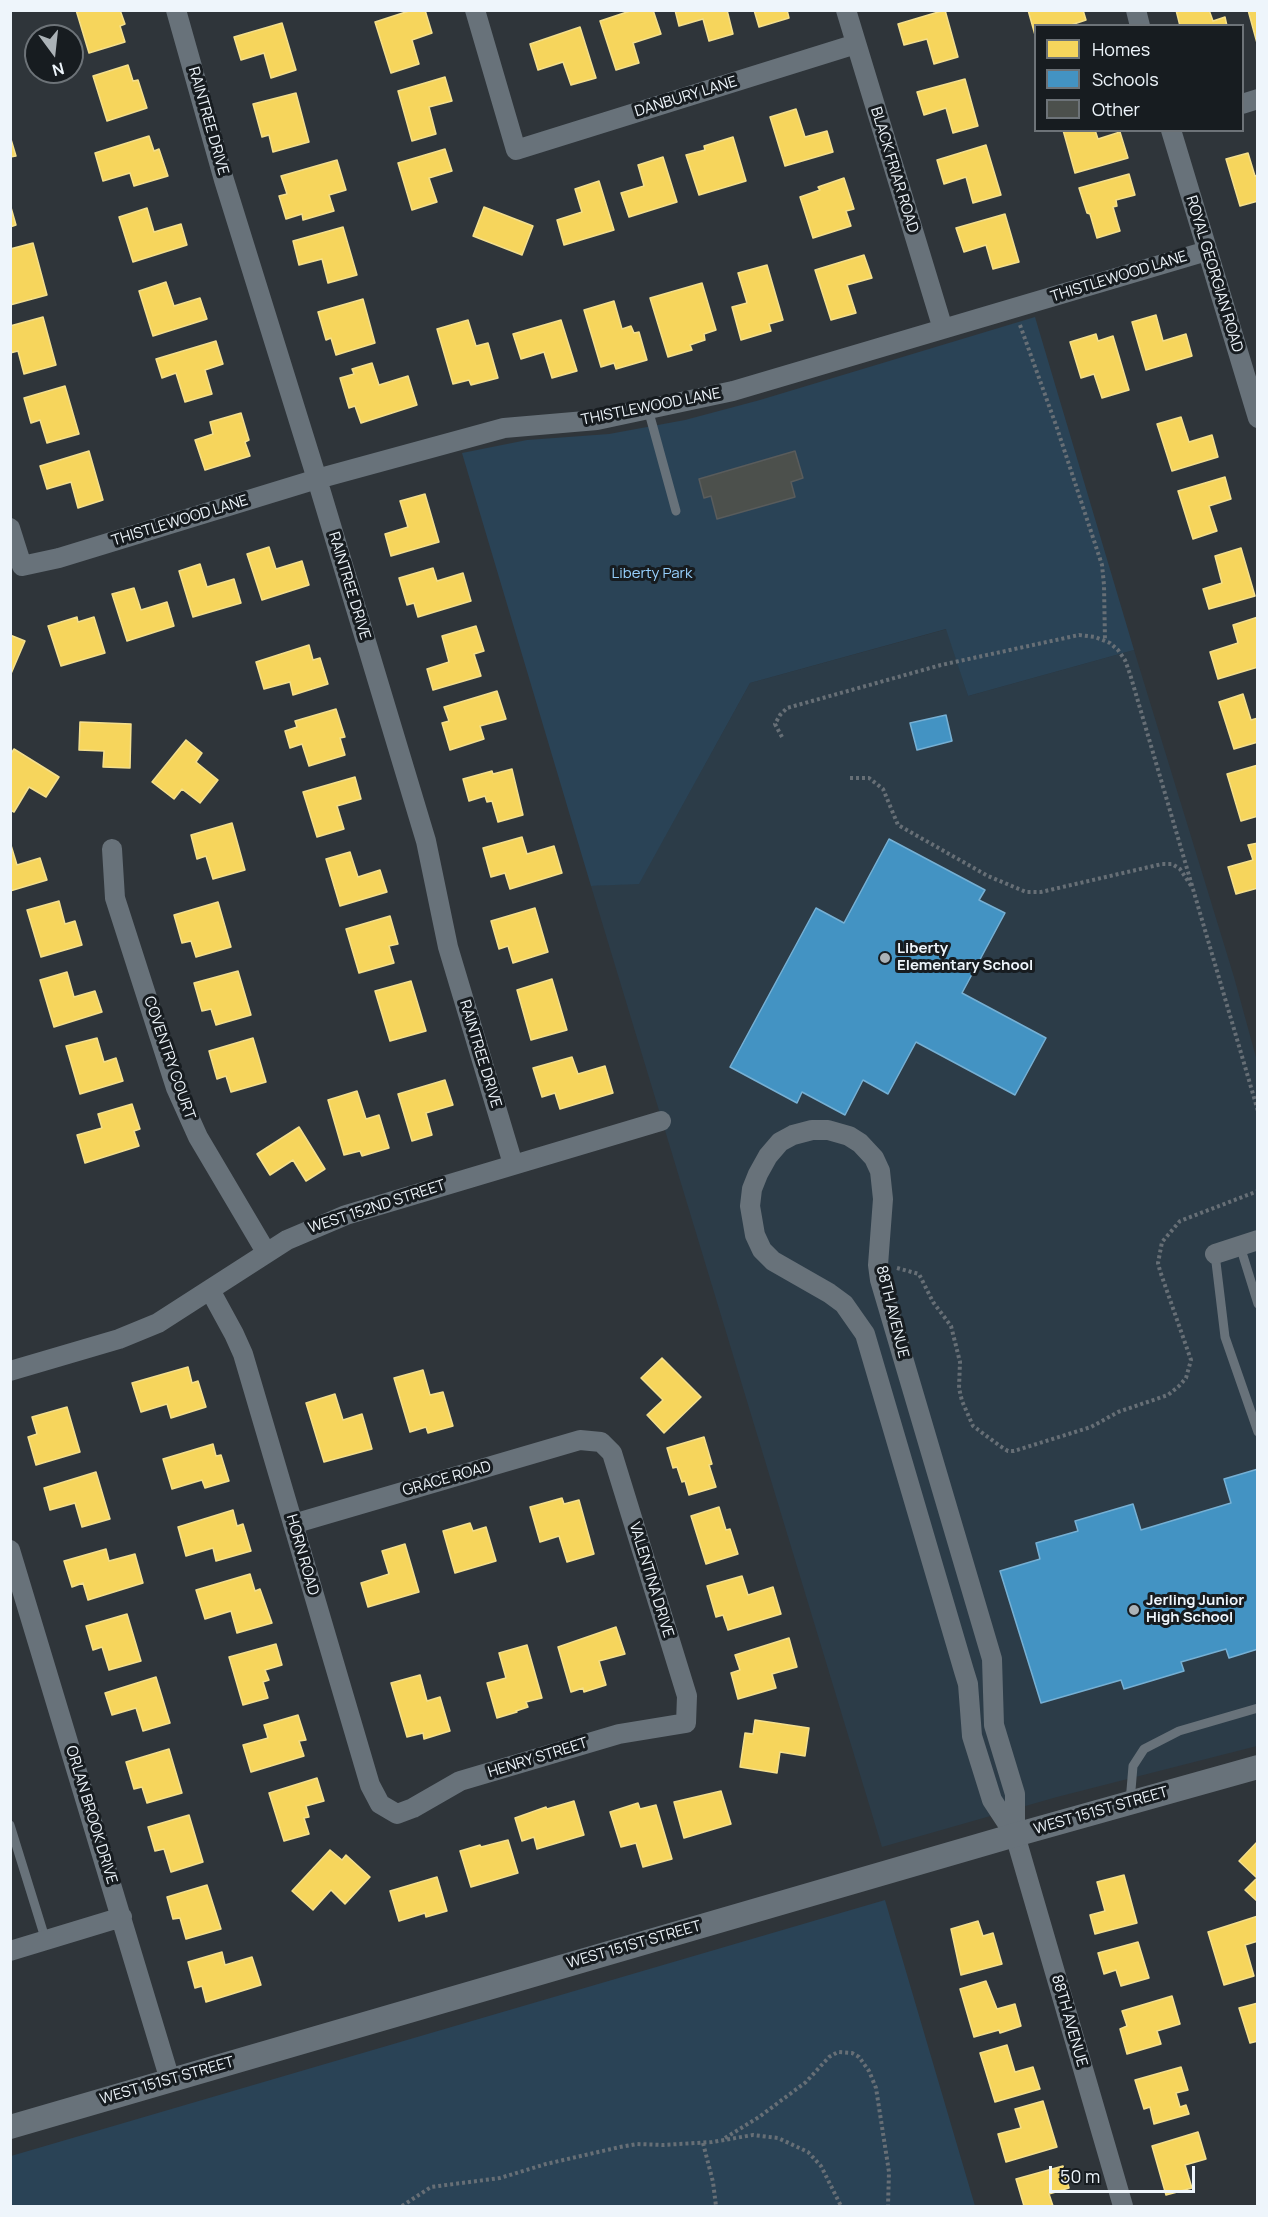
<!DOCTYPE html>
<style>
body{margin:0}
#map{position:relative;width:1268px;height:2217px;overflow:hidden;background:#2f353a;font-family:Manrope,sans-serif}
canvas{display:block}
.frame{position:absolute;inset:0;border:12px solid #eef5fb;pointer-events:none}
.legend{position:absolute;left:1034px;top:24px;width:210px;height:108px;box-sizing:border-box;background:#171c20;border:2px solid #6d7378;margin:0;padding:8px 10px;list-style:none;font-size:18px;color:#eef5fb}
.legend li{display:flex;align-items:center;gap:12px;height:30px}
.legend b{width:30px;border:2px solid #6d7378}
.north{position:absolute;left:24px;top:24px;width:60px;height:60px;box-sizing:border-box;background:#171c20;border:2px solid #6d7378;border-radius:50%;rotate:165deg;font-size:16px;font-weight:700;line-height:24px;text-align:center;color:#eef5fb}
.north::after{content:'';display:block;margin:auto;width:21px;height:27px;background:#abb2b7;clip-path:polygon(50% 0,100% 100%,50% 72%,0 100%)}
.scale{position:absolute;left:1049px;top:2166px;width:146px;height:27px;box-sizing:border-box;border:3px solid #eef5fb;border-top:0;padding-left:8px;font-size:18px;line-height:21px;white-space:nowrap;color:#eef5fb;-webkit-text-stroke:4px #171c20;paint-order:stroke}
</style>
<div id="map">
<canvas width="1268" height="2217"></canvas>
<div class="frame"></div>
<ul class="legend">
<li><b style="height:16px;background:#f6d55c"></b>Homes</li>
<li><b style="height:16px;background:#4393c3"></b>Schools</li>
<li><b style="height:16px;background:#4c504c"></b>Other</li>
</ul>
<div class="north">N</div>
<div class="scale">50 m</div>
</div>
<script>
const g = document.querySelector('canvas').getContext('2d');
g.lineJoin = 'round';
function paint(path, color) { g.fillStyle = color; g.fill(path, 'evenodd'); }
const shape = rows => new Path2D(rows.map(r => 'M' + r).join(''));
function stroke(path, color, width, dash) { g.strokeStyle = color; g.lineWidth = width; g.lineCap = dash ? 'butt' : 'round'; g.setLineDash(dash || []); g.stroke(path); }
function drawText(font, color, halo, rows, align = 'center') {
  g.font = font + ' Manrope,sans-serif'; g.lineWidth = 6; g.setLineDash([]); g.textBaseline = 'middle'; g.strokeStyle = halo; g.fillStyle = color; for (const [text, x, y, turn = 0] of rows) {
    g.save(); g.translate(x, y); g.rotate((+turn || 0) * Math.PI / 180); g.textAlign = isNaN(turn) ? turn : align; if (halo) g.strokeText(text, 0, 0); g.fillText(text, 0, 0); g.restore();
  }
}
paint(shape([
 [947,629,968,696,1134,650,1234,977,1257,1061,1257,1746,1057,1797,882,1847,591,886,639,883,750,683]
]), '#2c3c48');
paint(shape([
 [1035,317,1134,650,968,696,946,629,750,683,639,884,591,886,462,453,527,440,609,434,685,420,760,400],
 [885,1900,975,2206,11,2206,11,2156]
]), '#2a4356');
const homes = shape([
 [76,10,120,10,125,24,120,26,125,42,89,53,76,10],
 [412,10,425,10,432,33,412,40,419,64,391,73,375,22,412,10],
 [633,10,653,10,661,34,633,43,639,63,616,70,600,21,633,10],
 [675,10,727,10,733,34,709,41,703,19,679,26,675,10],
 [754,10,787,10,789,18,759,27,754,10],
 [945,10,958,57,934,64,927,39,904,45,898,24,945,10],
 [1028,10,1083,10,1086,20,1068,26,1036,26,1035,35,1028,10],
 [1176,10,1209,10,1213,21,1225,17,1227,26,1180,26,1176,10],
 [1248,10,1258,10,1257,43,1248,10],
 [282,23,296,70,271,78,264,53,241,60,234,37,282,23],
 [580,27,596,78,571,85,563,62,538,70,530,44,580,27],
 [128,65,133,81,138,80,147,108,107,121,93,76,128,65],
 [445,77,452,101,429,107,436,134,412,141,398,91,445,77],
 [965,79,978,126,953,133,946,108,924,115,917,92,965,79],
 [296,93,309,142,273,152,269,135,262,137,253,104,296,93],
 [796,109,805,137,827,131,833,152,785,166,770,117,796,109],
 [1063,130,1095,130,1098,139,1120,132,1128,158,1075,173,1063,130],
 [10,136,16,156,10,157,10,136],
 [149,136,154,151,159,149,168,176,134,186,130,173,103,181,95,153,149,136],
 [733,137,746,181,699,195,686,155,705,150,704,146,733,137],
 [986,145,1001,195,973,203,966,177,944,184,937,160,986,145],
 [445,149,452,171,429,178,437,202,412,210,398,163,445,149],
 [1248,153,1255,176,1258,175,1258,201,1240,206,1226,159,1248,153],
 [663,157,677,202,629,217,621,193,644,186,638,165,663,157],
 [337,160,346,190,329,195,334,211,303,220,302,214,286,219,279,196,287,194,281,176,337,160],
 [1129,174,1135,195,1116,200,1117,206,1113,207,1120,231,1097,238,1090,214,1087,213,1079,188,1129,174],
 [844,178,854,209,846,211,851,226,813,238,800,197,820,190,818,187,844,178],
 [599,181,614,230,564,245,557,220,582,212,575,189,599,181],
 [10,204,16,225,10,227,10,204],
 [484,207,533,226,522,255,473,236,484,207],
 [147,208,154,232,181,224,187,245,133,262,119,217,147,208],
 [1005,214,1019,262,993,269,986,245,964,252,956,228,1005,214],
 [343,227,357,275,328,283,322,259,299,265,293,241,343,227],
 [33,243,47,295,10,305,10,249,33,243],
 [864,255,872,278,847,285,856,313,831,320,815,270,864,255],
 [767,265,783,320,769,324,771,331,741,340,732,307,747,303,738,273,767,265],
 [166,282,174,306,200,298,207,319,153,336,139,291,166,282],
 [702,283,716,330,704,334,705,340,690,345,692,350,668,357,650,298,702,283],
 [363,299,375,343,336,355,331,338,326,340,318,312,363,299],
 [614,301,622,329,631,326,634,333,639,332,647,360,616,369,614,363,601,367,584,310,614,301],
 [1156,315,1163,341,1186,334,1192,356,1146,370,1132,322,1156,315],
 [43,317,56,365,24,374,18,351,10,353,10,326,43,317],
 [468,320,476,346,488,343,498,378,471,385,469,380,453,384,437,329,468,320],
 [561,320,577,371,552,378,544,352,521,359,513,334,561,320],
 [1096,334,1098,341,1113,336,1129,390,1102,398,1094,374,1081,378,1070,342,1096,334],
 [216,341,223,364,205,370,212,394,185,402,176,373,162,378,156,359,216,341],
 [372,363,379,385,408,376,417,405,361,423,355,406,349,408,340,378,354,374,352,369,372,363],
 [65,386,79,434,47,443,40,420,31,423,24,398,65,386],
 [241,413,249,440,245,442,250,456,205,470,195,440,213,434,210,422,241,413],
 [1181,417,1189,442,1212,435,1218,457,1172,471,1157,424,1181,417],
 [89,451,103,500,78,508,71,482,47,489,40,466,89,451],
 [1225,477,1231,499,1209,506,1217,531,1193,539,1178,491,1225,477],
 [425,494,439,542,391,556,385,534,408,527,400,501,425,494],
 [269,547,276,569,302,561,309,585,262,600,247,554,269,547],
 [1241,548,1255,596,1209,609,1203,589,1222,583,1215,556,1241,548],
 [200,564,207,587,234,579,241,603,193,617,179,571,200,564],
 [433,568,437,581,463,573,471,601,418,617,414,603,407,605,399,578,433,568],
 [134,588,141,610,167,602,174,626,127,641,112,594,134,588],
 [77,617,78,622,94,617,105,653,61,666,48,626,77,617],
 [1258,617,1258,667,1218,679,1210,652,1238,643,1233,625,1258,617],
 [476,626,484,651,474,654,481,676,433,690,427,669,449,662,442,636,476,626],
 [10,635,25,641,10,676,10,635],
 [309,645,313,660,320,658,328,684,293,695,290,682,264,689,256,662,309,645],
 [497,691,506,719,480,726,484,739,450,750,442,723,449,721,444,707,497,691],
 [1243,694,1251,720,1258,718,1258,742,1234,749,1219,702,1243,694],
 [336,709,345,737,340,738,345,755,309,766,302,744,290,748,285,731,297,727,295,721,336,709],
 [80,722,131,724,130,768,103,767,104,751,79,750,80,722],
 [186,740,202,753,196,762,218,780,200,803,182,789,174,799,152,782,186,740],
 [14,749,59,777,46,797,29,787,14,812,10,810,10,755,14,749],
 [1258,765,1258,816,1241,821,1227,774,1258,765],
 [512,769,523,815,498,822,492,801,487,802,485,796,469,801,463,779,492,771,493,774,512,769],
 [355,777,361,799,337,806,344,829,317,837,303,792,355,777],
 [232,823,245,870,213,879,206,856,197,859,191,835,232,823],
 [522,837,527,854,554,846,562,873,510,889,505,873,491,877,483,848,522,837],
 [10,842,17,865,40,858,47,880,10,891,10,842],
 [1258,843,1258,888,1236,894,1228,867,1253,860,1248,845,1258,843],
 [350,852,358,877,380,870,387,892,340,906,326,859,350,852],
 [59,901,65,924,75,921,82,945,41,957,27,910,59,901],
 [218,902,231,947,196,957,191,941,182,943,174,915,218,902],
 [535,908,548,952,513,963,508,946,499,949,491,921,535,908],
 [390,916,398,944,389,946,394,963,359,973,346,929,390,916],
 [238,971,251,1015,216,1025,211,1009,202,1011,194,983,238,971],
 [67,972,74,997,95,991,102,1012,54,1027,40,980,67,972],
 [552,979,567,1030,531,1040,517,990,552,979],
 [411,981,426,1031,390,1041,375,991,411,981],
 [97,1038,104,1062,116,1058,123,1081,80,1094,66,1046,97,1038],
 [253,1038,266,1082,231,1092,226,1076,217,1079,209,1051,253,1038],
 [572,1057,578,1074,605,1066,613,1093,560,1109,555,1093,542,1097,533,1068,572,1057],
 [445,1080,453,1105,426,1113,432,1135,412,1141,398,1094,445,1080],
 [357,1091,366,1119,379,1115,389,1148,362,1156,360,1151,344,1155,328,1100,357,1091],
 [132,1104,140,1129,134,1131,139,1146,85,1163,77,1135,102,1128,98,1114,132,1104],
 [299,1127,325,1169,306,1181,293,1160,270,1175,257,1154,299,1127],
 [662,1358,701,1397,664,1433,647,1415,663,1400,641,1378,662,1358],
 [188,1367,192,1383,198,1381,206,1407,171,1418,167,1404,141,1412,132,1383,188,1367],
 [423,1370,430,1395,443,1392,453,1426,428,1433,426,1427,410,1432,394,1378,423,1370],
 [335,1394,343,1420,362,1414,372,1449,324,1462,306,1403,335,1394],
 [67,1407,80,1452,36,1465,28,1437,37,1434,32,1417,67,1407],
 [704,1437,712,1464,709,1465,716,1487,689,1495,685,1481,682,1482,677,1467,673,1468,667,1448,704,1437],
 [213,1444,216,1456,221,1455,229,1481,205,1488,202,1480,172,1489,163,1459,213,1444],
 [96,1472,110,1519,82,1527,75,1503,50,1510,44,1488,96,1472],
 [562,1498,564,1504,579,1500,594,1554,567,1562,559,1536,540,1542,530,1507,562,1498],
 [719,1507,726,1530,730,1529,738,1554,706,1564,691,1516,719,1507],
 [233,1510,237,1526,243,1524,251,1551,216,1561,213,1548,186,1556,178,1527,233,1510],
 [470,1523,473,1531,486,1527,496,1561,455,1573,443,1531,470,1523],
 [405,1544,419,1592,368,1607,361,1583,389,1574,382,1551,405,1544],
 [106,1549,109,1561,135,1554,143,1583,88,1600,83,1583,72,1587,64,1561,106,1549],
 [250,1574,255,1591,260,1589,272,1623,237,1633,231,1611,205,1619,196,1590,250,1574],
 [742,1576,748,1595,773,1587,781,1614,728,1630,723,1615,716,1617,707,1586,742,1576],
 [127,1614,141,1661,109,1670,102,1647,93,1650,86,1626,127,1614],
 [616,1627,625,1654,599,1661,606,1685,584,1692,583,1688,571,1692,558,1647,616,1627],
 [789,1638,797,1667,772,1674,776,1688,738,1699,731,1673,740,1670,735,1655,789,1638],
 [276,1644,282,1665,265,1670,269,1680,263,1682,268,1698,243,1705,229,1657,276,1644],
 [527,1645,542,1698,526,1702,528,1707,516,1711,517,1712,497,1718,487,1683,506,1678,499,1653,527,1645],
 [420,1675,427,1701,440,1697,450,1731,424,1739,423,1733,407,1737,391,1683,420,1675],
 [156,1677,170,1723,143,1731,136,1708,112,1715,105,1693,156,1677],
 [298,1715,306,1740,299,1741,304,1756,251,1772,243,1745,268,1738,264,1725,298,1715],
 [755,1720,809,1728,805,1756,780,1752,777,1773,740,1767,745,1733,753,1734,755,1720],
 [169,1749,182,1793,147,1803,142,1787,134,1789,126,1762,169,1749],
 [317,1778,324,1801,306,1806,309,1817,304,1818,309,1834,284,1841,269,1793,317,1778],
 [721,1791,731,1824,684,1838,674,1802,721,1791],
 [574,1801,584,1835,537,1849,534,1837,522,1841,515,1818,546,1807,547,1809,574,1801],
 [638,1803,640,1809,656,1805,672,1859,643,1867,636,1843,621,1847,610,1812,638,1803],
 [189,1815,203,1862,171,1872,164,1849,155,1851,148,1827,189,1815],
 [508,1840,518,1873,471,1887,460,1851,480,1845,481,1847,508,1840],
 [1258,1841,1258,1902,1245,1890,1257,1878,1239,1861,1258,1841],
 [330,1850,342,1860,346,1855,370,1877,345,1904,331,1890,313,1910,292,1891,330,1850],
 [1124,1875,1137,1923,1095,1934,1090,1915,1105,1911,1097,1882,1124,1875],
 [437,1877,447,1911,426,1917,425,1913,399,1921,390,1891,437,1877],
 [207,1885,221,1929,186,1939,180,1918,173,1919,167,1897,207,1885],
 [1258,1916,1258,1941,1245,1945,1254,1976,1224,1985,1208,1932,1258,1916],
 [978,1921,983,1936,993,1933,1002,1964,961,1975,951,1929,978,1921],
 [1138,1942,1149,1978,1121,1986,1116,1970,1104,1974,1098,1953,1138,1942],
 [222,1952,225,1965,252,1957,261,1985,206,2002,202,1986,195,1988,188,1962,222,1952],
 [986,1981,997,2009,1015,2004,1021,2026,1000,2033,999,2030,974,2037,960,1989,986,1981],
 [1172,1996,1180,2024,1157,2031,1161,2044,1127,2054,1120,2029,1127,2026,1122,2011,1172,1996],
 [1258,2003,1258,2041,1250,2043,1239,2008,1258,2003],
 [1007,2045,1015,2072,1033,2067,1040,2089,995,2102,980,2053,1007,2045],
 [1181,2067,1188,2090,1176,2093,1180,2107,1186,2105,1189,2114,1154,2124,1150,2107,1144,2109,1135,2080,1181,2067],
 [1043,2101,1057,2147,1006,2162,998,2134,1021,2128,1015,2109,1043,2101],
 [1198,2132,1206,2159,1185,2165,1192,2188,1166,2195,1152,2146,1198,2132],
 [1063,2166,1069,2188,1049,2194,1053,2206,1024,2206,1016,2179,1063,2166]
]);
paint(homes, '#f6d55c');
stroke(homes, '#f4df8c', 1.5);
const schools = shape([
 [946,715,952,741,917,750,910,723,946,715],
 [889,839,985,890,979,900,1005,913,962,993,1046,1038,1015,1095,916,1042,888,1094,863,1080,845,1115,802,1092,797,1103,730,1067,816,908,844,923,889,839],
 [1258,1469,1258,1649,1229,1658,1226,1649,1181,1662,1184,1671,1124,1689,1121,1680,1041,1703,1000,1571,1040,1559,1036,1543,1078,1531,1075,1521,1133,1504,1141,1530,1231,1503,1224,1479,1258,1469]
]);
paint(schools, '#4393c3');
stroke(schools, '#76b0d4', 1.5);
const building = shape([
 [795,451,803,478,791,482,795,497,717,519,711,496,704,498,699,479,795,451]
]);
paint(building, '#4c504c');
stroke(building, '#595c5c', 1.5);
stroke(shape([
 [1020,325,1057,428,1102,565,1104,585,1105,641],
 [782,737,775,724,780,715,787,708,941,665,1079,635,1095,637,1110,643,1118,650,1125,660,1130,674,1258,1111],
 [850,778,869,778,883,789,898,825,988,876,1026,892,1041,892,1162,864,1172,864,1180,869,1192,887],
 [897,1268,919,1274,933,1302,951,1326,960,1362,959,1388,962,1401,973,1426,1000,1446,1008,1451,1014,1451,1091,1427,1118,1412,1168,1395,1179,1386,1186,1378,1191,1360,1160,1271,1158,1263,1162,1242,1180,1221,1258,1191],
 [725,2138,759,2117,806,2082,829,2057,838,2052,852,2053,859,2057,869,2071,876,2088,889,2172,888,2206],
 [703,2143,713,2182,716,2206],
 [402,2206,431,2187,500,2178,546,2164,620,2147,637,2144,663,2145,712,2142,753,2135,778,2138,808,2152,821,2166,841,2206]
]), '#676f76', 4, [3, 3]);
stroke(shape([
 [648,409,676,511],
 [1240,1246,1258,1304],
 [1215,1254,1225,1337,1258,1432],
 [1130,1802,1133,1766,1144,1749,1179,1731,1258,1708],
 [10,1825,46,1941]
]), '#68727a', 9);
stroke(shape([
 [176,10,224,180,317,479,426,841,448,947,513,1164],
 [475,10,516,150,856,44],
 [846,10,943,329],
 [1136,10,1140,26],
 [1242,104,1258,99],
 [1171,130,1258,418],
 [10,528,22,566,59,558,317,479,504,428,597,420,733,391,1207,251],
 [112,849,115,898,176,1088,198,1137,266,1252],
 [1215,1254,1258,1240],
 [210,1290,234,1334,243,1354,370,1785,380,1804,397,1814,413,1808,460,1781,619,1734,686,1723,687,1696,612,1453,601,1442,580,1440,293,1524],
 [10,1371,119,1339,158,1323,287,1240,346,1215,661,1121],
 [10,1550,170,2080],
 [1015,1835,992,1800,972,1736,968,1684,964,1671,865,1334,844,1304,829,1293,773,1261,762,1250,755,1235,750,1206,752,1189,758,1174,768,1156,780,1142,793,1135,812,1130,828,1130,849,1136,860,1143,874,1158,880,1171,883,1199,878,1265,880,1280,992,1659,994,1725,1015,1794,1015,1835,1123,2206],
 [10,1951,122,1917]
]), '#68727a', 20);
stroke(shape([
 [10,2127,1015,1835,1258,1767]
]), '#68727a', 24);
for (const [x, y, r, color] of [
 [885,958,6,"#abb2b7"],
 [1134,1610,6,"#abb2b7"]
]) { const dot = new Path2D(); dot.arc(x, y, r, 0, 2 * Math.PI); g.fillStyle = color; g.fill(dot); stroke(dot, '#171c20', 2); }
drawText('15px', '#eef5fb', '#171c20', [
 ["DANBURY LANE",686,97,-17],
 ["RAINTREE DRIVE",208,121,74],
 ["BLACK FRIAR ROAD",894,170,73],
 ["ROYAL GEORGIAN ROAD",1214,274,73],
 ["THISTLEWOOD LANE",1119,277,-17],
 ["THISTLEWOOD LANE",651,407,-11],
 ["THISTLEWOOD LANE",180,521,-17],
 ["RAINTREE DRIVE",349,586,73],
 ["RAINTREE DRIVE",480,1054,73],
 ["COVENTRY COURT",169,1058,71],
 ["WEST 152ND STREET",377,1207,-18],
 ["88TH AVENUE",892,1312,76],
 ["GRACE ROAD",447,1479,-16],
 ["HORN ROAD",302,1555,74],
 ["VALENTINA DRIVE",651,1580,73],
 ["HENRY STREET",538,1758,-17],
 ["WEST 151ST STREET",1101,1811,-16],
 ["ORLAN BROOK DRIVE",91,1815,73],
 ["WEST 151ST STREET",634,1945,-16],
 ["88TH AVENUE",1069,2021,74],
 ["WEST 151ST STREET",167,2081,-16]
]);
drawText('15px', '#96cffc', '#171c20', [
 ["Liberty Park",652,574]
]);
drawText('bold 15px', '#eef5fb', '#171c20', [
 ["Liberty",897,949],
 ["Elementary School",897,966],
 ["Jerling Junior",1146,1601],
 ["High School",1146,1618]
], 'left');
</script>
